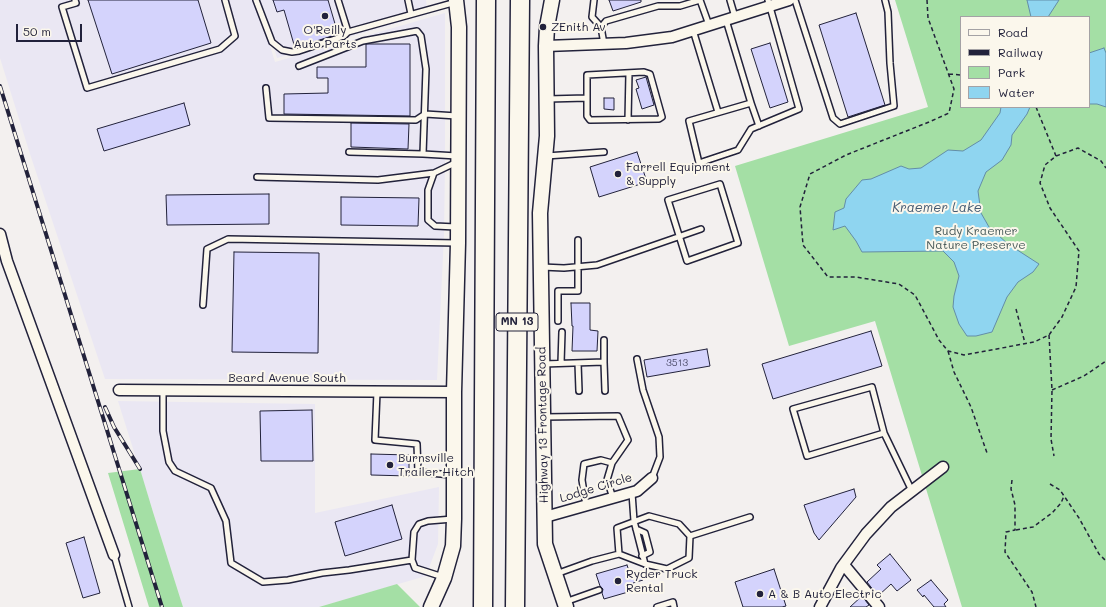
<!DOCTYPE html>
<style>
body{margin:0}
#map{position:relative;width:1106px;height:607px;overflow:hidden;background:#f3f0ef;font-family:Mali,sans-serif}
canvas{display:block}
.legend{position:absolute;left:960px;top:16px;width:130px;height:92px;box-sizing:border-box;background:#fbf7ec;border:1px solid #a4a2a5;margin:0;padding:5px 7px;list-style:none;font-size:12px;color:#22223b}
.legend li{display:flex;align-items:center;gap:8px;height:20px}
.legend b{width:20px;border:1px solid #a4a2a5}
.scale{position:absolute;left:16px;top:24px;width:66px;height:18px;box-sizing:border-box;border:2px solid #22223b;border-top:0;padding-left:5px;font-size:12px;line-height:14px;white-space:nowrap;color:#22223b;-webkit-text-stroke:3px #fbf7ec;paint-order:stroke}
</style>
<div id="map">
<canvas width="1106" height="607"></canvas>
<ul class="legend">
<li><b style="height:5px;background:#fbf7ec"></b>Road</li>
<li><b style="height:5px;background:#22223b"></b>Railway</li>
<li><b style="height:11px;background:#a4dfa5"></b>Park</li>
<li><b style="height:11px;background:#8fd5f0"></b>Water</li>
</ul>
<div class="scale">50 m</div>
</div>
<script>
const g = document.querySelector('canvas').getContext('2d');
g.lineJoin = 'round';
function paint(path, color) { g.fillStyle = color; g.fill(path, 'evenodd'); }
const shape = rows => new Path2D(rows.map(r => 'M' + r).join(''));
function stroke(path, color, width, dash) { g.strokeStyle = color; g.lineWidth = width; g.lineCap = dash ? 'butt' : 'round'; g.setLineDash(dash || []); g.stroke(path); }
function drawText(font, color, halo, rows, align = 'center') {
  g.font = font + ' Mali,sans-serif'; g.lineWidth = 4; g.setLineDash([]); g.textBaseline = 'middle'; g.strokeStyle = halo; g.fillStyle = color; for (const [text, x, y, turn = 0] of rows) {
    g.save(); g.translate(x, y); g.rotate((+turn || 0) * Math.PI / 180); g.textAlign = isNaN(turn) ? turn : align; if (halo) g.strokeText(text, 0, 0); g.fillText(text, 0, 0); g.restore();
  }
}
paint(shape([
 [0,0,256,0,275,62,445,13,445,163,444,235,437,380,105,379,30,154,0,58],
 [260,0,426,0,428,14,277,58],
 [118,401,315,404,315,513,439,487,438,544,426,576,319,607,183,607]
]), '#eae7f3');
paint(shape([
 [895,0,1106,0,1106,607,962,607,875,321,789,346,735,166,928,107],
 [961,17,1089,17,1089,107,961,107],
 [140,469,153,512,183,607,149,607,108,473],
 [397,584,420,607,319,607]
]), '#a4dfa5');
const water = shape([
 [1027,0,1059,0,1048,17,1031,17,1027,0],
 [1104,48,1106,53,1106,107,1097,104,1089,104,1089,53,1104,48],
 [1001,107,1030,107,1027,114,1012,135,1011,145,1002,160,986,172,978,191,981,213,989,227,1008,244,1039,264,1033,272,1018,282,1007,297,992,332,976,336,967,336,959,324,953,307,954,296,959,276,954,262,943,251,862,252,856,241,845,226,833,230,835,212,844,208,846,199,862,180,871,179,901,166,909,169,921,168,948,150,963,151,981,140,1000,113,1001,107]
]);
paint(water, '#8fd5f0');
stroke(water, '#638da8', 1);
const building = shape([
 [88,0,198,0,211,43,112,74,88,0],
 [273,0,328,0,338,34,295,48,284,10,277,12,273,0],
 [609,0,641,0,641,2,613,11,609,0],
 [856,13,885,105,848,117,819,25,856,13],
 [770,43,788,102,770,108,751,49,770,43],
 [366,44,410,44,410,116,284,114,284,94,328,93,328,78,317,78,317,67,366,67,366,44],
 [646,77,654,105,642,109,636,89,639,88,636,80,646,77],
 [604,98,614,98,614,110,604,109,604,98],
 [184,103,190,125,104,151,97,129,184,103],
 [351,123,409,124,408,149,351,147,351,123],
 [637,152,647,182,599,197,590,167,637,152],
 [269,194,269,224,167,225,166,195,269,194],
 [341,197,419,198,418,226,341,225,341,197],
 [234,252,319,253,318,353,232,352,234,252],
 [571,303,590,303,590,330,598,331,597,351,572,351,573,326,572,326,571,303],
 [871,331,882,366,773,399,762,364,871,331],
 [707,349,710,366,647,377,644,360,707,349],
 [312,410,313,461,261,461,260,411,312,410],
 [371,454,409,455,409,476,371,475,371,454],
 [854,489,856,497,819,540,814,533,804,505,854,489],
 [392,505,402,539,345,556,335,522,392,505],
 [84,537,100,593,83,598,66,543,84,537],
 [890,554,911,580,897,591,891,584,878,596,867,582,881,569,877,565,890,554],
 [627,565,630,574,640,571,643,580,633,583,635,590,604,599,602,593,603,589,600,586,596,574,627,565],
 [774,569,786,606,782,607,743,607,735,582,774,569],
 [931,580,948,600,944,604,946,607,934,607,924,595,923,597,917,590,931,580],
 [862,596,869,605,866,607,850,607,862,596]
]);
paint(building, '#d4d3fc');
stroke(building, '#22223b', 1);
const lane = shape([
 [75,0,76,3,62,7,87,88,220,49,235,36,225,0],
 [256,0,272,42,282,50,292,52,299,51,344,36,348,32],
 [338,0,348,32,456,2],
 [408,0,411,14],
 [594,0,592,17,601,27,604,44],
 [730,0,735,17],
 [795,0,833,118,840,124,894,106,890,63,888,12,885,0],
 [726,20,751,103,689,121,699,163,738,150,751,129,799,109,768,0],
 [601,27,606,21,658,6,680,6,700,0,709,25],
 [693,30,718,112],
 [299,66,363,41,417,31,421,36,426,69,423,154,457,156],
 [266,88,269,118,416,120,425,114,457,116],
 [547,99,587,98,587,116,590,120,659,119,662,117,650,74,644,72,587,75,587,98],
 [751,103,759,126],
 [628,120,629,73],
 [349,152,423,154],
 [546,156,604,152],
 [257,177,378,180,434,173],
 [720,184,738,243,687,261,668,200,720,184],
 [456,227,435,226,428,220,428,190,434,173,457,162],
 [542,267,564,268,597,265,701,229],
 [203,305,207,249,228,239,457,243],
 [558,321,558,291,578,291,578,240],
 [637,359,643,390,659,437,660,457,652,478],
 [604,362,605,391],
 [561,363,562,332],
 [578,363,579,391],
 [543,364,604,362,604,340],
 [163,390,163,431,169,462,175,471,211,488,226,521,231,563,263,582,288,580,322,573,349,570,412,560],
 [377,392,375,440,417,444,418,472,452,475],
 [544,417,618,416,628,440,612,463],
 [884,433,872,387,793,409,807,456,884,433,912,491],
 [632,493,634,521,645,564],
 [586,505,582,480,584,464,601,460,612,463,607,480,613,498],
 [636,529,645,533,650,552,642,556],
 [690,536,750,517],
 [114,555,129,607],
 [556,574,592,561,619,554,645,564,667,569,689,558,690,536,679,524,649,516,617,528,619,554],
 [443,577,415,568,412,560,414,532,419,524,428,521,453,519],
 [565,602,599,590],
 [657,607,673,602,674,607]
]);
const street = shape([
 [546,46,626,43,672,37,789,0],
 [0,234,7,261,114,555],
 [119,390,454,392],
 [545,517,637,491,652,478],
 [844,565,879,607],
 [820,607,841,568,866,534,891,507,943,467]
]);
const secondary = shape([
 [552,0,547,27,546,46,547,136,540,213,545,544,566,607],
 [431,607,444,578,453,546,454,519,454,392,458,243,459,27,456,0]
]);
const highway = shape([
 [483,607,486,0],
 [515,607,520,0]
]);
stroke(lane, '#22223b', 8);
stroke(street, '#22223b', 13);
stroke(secondary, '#22223b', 17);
stroke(highway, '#22223b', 21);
stroke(shape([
 [927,0,928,18,954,89,949,113,929,122,846,155,810,174,800,207,803,245,828,277,856,277,899,284,915,295,939,340,948,351,964,355,1034,342,1049,335,1062,317,1076,287,1079,251,1050,208,1040,183,1045,165,1056,156,1078,148,1101,161,1106,168],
 [949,74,961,75],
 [1036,107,1056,156],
 [1016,309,1025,343],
 [1049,335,1052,390,1051,439,1054,456],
 [948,351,954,372,971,407,987,453],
 [1052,390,1084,376,1106,361],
 [1012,480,1011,489,1015,505,1015,530,1006,532,1005,552,1032,592,1036,607],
 [1050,484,1060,490,1079,518,1099,554,1106,561],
 [1016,530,1033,527,1052,513,1061,503,1064,496]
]), '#22223b', 1.5, [4, 3]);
stroke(lane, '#fbf7ec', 5);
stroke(street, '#fbf7ec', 10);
stroke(secondary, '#fbf7ec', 14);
stroke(highway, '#fbf7ec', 18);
const rail = shape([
 [0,86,162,607],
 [105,407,114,427,140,469]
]);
stroke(rail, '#22223b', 4);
stroke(rail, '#fbf7ec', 2.5, [8]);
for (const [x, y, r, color] of [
 [325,16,4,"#22223b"],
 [543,27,4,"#22223b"],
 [618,174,4,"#22223b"],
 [390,465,4,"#22223b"],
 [618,581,4,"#22223b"],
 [760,594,4,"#22223b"]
]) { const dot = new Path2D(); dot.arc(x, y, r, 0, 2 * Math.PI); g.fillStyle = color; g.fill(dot); stroke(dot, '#fbf7ec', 1.5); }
drawText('10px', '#4e4e6b', null, [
 ["3513",677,363]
]);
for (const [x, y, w] of [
 [517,322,42]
]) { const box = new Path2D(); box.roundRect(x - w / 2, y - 9, w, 18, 3); g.fillStyle = '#fbf7ec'; g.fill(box); stroke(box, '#22223b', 1); }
drawText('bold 11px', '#22223b', null, [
 ["MN 13",517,322]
]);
drawText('12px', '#22223b', '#fbf7ec', [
 ["ZEnith Av",551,27],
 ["O'Reilly",325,30,"center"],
 ["Auto Parts",325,44,"center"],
 ["Farrell Equipment",626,167],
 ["& Supply",626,181],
 ["Burnsville",398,458],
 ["Trailer Hitch",398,472],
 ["Ryder Truck",626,574],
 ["Rental",626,588],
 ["A & B Auto Electric",768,594]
], 'left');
drawText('12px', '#495b5b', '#fbf7ec', [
 ["Rudy Kraemer",976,231],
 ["Nature Preserve",976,245]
]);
drawText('12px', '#22223b', '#fbf7ec', [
 ["Beard Avenue South",287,378],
 ["Highway 13 Frontage Road",543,425,-91],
 ["Lodge Circle",596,488,-17]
]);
drawText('italic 13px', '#435871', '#fbf7ec', [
 ["Kraemer Lake",937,208]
]);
</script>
